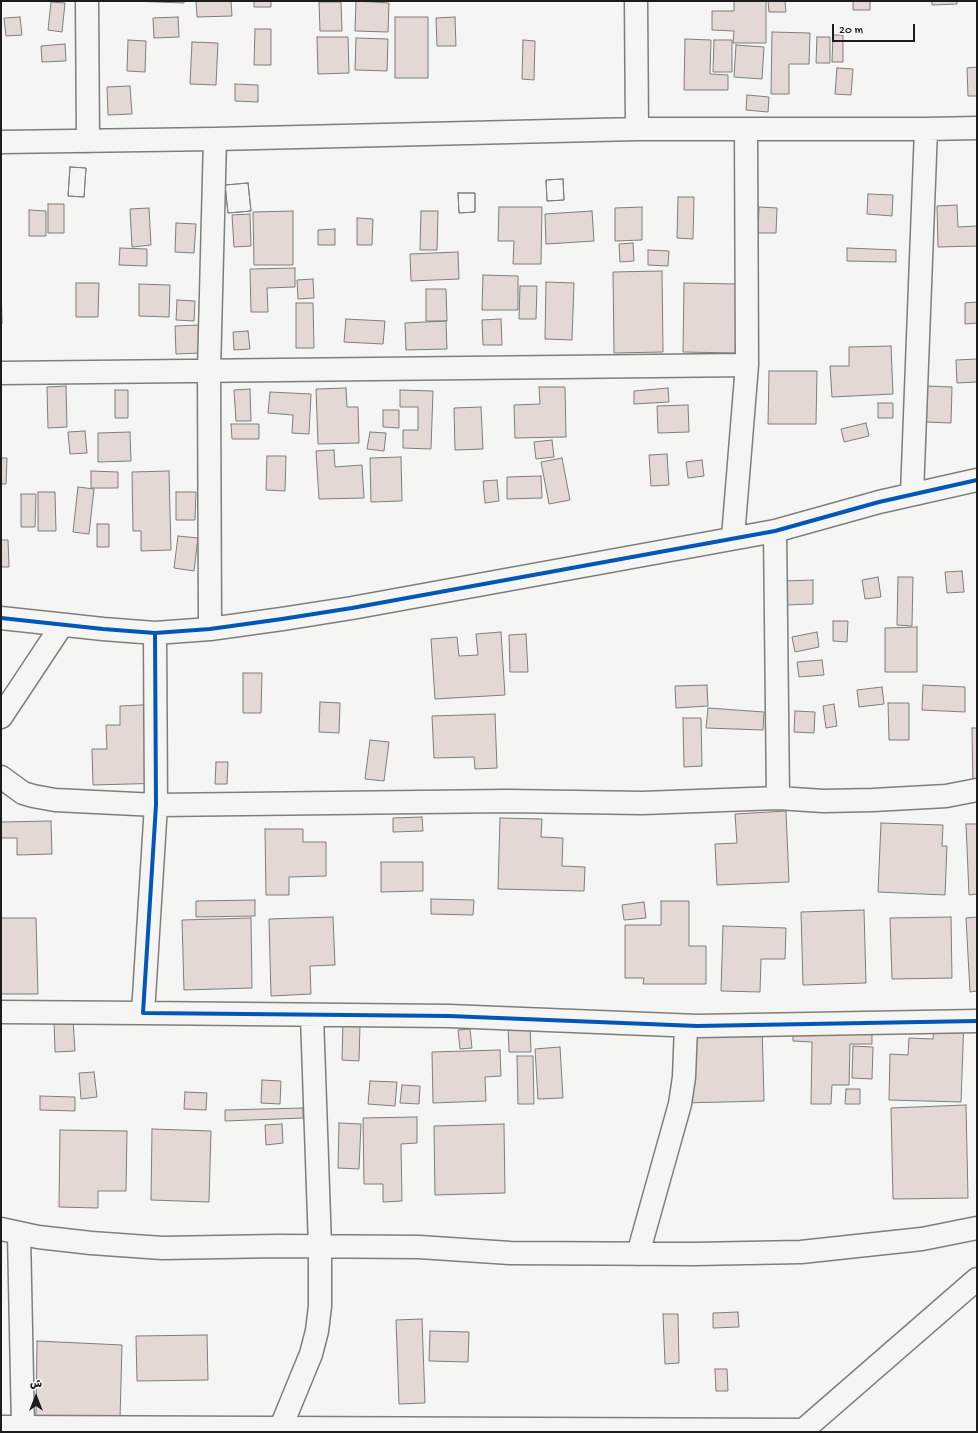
<!DOCTYPE html>
<meta charset="utf-8">
<style>
body{margin:0}
#map{position:relative;width:978px;height:1433px;overflow:hidden;background:#f5f5f3;font-family:"Gochi Hand","Playpen Sans Arabic",sans-serif}
canvas{display:block}
.frame{position:absolute;inset:0;border:2px solid #1c1c1c;pointer-events:none}
.north{position:absolute;left:16px;top:1377px;width:40px;height:40px;-webkit-text-stroke:3px #f6f6f2;paint-order:stroke;rotate:0deg;font-size:11px;font-weight:700;line-height:16px;text-align:center;color:#1c1c1c}
.north::after{content:'';display:block;margin:auto;width:14px;height:18px;background:#1c1c1c;clip-path:polygon(50% 0,100% 100%,50% 72%,0 100%)}
.scale{position:absolute;left:832px;top:24px;width:83px;height:18px;box-sizing:border-box;border:2px solid #1c1c1c;border-top:0;padding-left:5px;font-size:12px;line-height:14px;white-space:nowrap;color:#1c1c1c;-webkit-text-stroke:3px #f6f6f2;paint-order:stroke}
</style>
<div id="map">
<canvas width="978" height="1433"></canvas>
<div class="frame"></div>
<div class="north">ش</div>
<div class="scale">20 m</div>
</div>
<script>
const g = document.querySelector('canvas').getContext('2d');
g.lineJoin = 'round';
function paint(path, color) { g.fillStyle = color; g.fill(path, 'evenodd'); }
const shape = rows => new Path2D(rows.map(r => 'M' + r).join(''));
function stroke(path, color, width, dash) { g.strokeStyle = color; g.lineWidth = width; g.lineCap = dash ? 'butt' : 'round'; g.setLineDash(dash || []); g.stroke(path); }
const building = shape([
 [131,1,184,1,184,3,131,1],
 [196,1,231,1,232,16,197,17,196,1],
 [254,1,271,1,271,7,254,7,254,1],
 [356,1,389,3,388,32,355,31,356,1],
 [734,1,766,1,766,43,733,43,734,31,712,30,712,11,734,11,734,1],
 [768,1,785,1,786,12,769,12,768,1],
 [853,1,870,1,870,10,853,10,853,1],
 [932,1,957,1,957,4,932,5,932,1],
 [51,2,65,3,62,32,48,30,51,2],
 [319,2,341,2,342,31,320,31,319,2],
 [20,17,22,35,6,36,4,18,20,17],
 [178,17,179,37,154,38,153,18,178,17],
 [395,17,428,17,428,78,395,78,395,17],
 [455,17,456,46,437,46,436,18,455,17],
 [255,29,271,29,271,65,254,65,255,29],
 [772,32,810,33,809,64,789,64,789,94,771,94,772,32],
 [833,35,843,35,843,62,832,62,833,35],
 [317,37,348,37,349,73,318,74,317,37],
 [817,37,830,37,830,63,816,63,817,37],
 [356,38,388,39,387,71,355,70,356,38],
 [685,39,711,40,710,74,728,75,728,90,684,90,685,39],
 [128,40,146,41,145,72,127,71,128,40],
 [523,40,535,41,534,80,522,79,523,40],
 [714,40,732,40,732,72,713,72,714,40],
 [192,42,218,43,216,85,190,84,192,42],
 [65,44,66,61,42,62,41,46,65,44],
 [736,45,764,47,762,79,734,77,736,45],
 [977,67,977,96,968,96,967,68,977,67],
 [837,68,853,69,851,95,835,94,837,68],
 [235,84,258,85,258,102,235,101,235,84],
 [130,86,132,114,108,115,107,87,130,86],
 [747,95,769,97,768,112,746,110,747,95],
 [70,167,86,168,84,197,68,196,70,167],
 [70,167,86,168,84,197,68,196,70,167],
 [563,179,564,200,547,201,546,180,563,179],
 [563,179,564,200,547,201,546,180,563,179],
 [248,183,251,211,228,213,225,185,248,183],
 [248,183,251,211,228,213,225,185,248,183],
 [458,193,475,193,475,212,459,213,458,193],
 [458,193,475,193,475,212,459,213,458,193],
 [868,194,893,195,892,216,867,214,868,194],
 [678,197,694,197,693,239,677,238,678,197],
 [48,204,64,204,64,233,48,233,48,204],
 [957,205,958,227,977,226,977,246,938,247,937,206,957,205],
 [499,207,542,207,541,264,513,264,514,241,498,241,499,207],
 [642,207,642,240,615,241,615,208,642,207],
 [759,207,777,208,776,233,758,233,759,207],
 [149,208,151,245,132,247,130,209,149,208],
 [29,210,46,211,46,236,29,236,29,210],
 [293,211,293,265,254,265,253,212,293,211],
 [421,211,438,211,437,250,420,250,421,211],
 [592,211,594,241,546,244,545,214,592,211],
 [250,214,251,246,234,247,232,215,250,214],
 [357,218,373,219,372,245,357,245,357,218],
 [176,223,196,224,194,253,175,252,176,223],
 [335,229,335,245,318,245,318,230,335,229],
 [633,243,634,261,620,262,619,244,633,243],
 [120,248,147,249,147,266,119,265,120,248],
 [847,248,896,250,896,262,847,261,847,248],
 [648,250,669,251,668,266,648,265,648,250],
 [458,252,459,279,411,281,410,254,458,252],
 [295,268,295,287,267,288,268,312,251,312,250,269,295,268],
 [662,271,663,352,614,353,613,272,662,271],
 [483,275,518,276,518,310,482,310,483,275],
 [313,279,314,298,298,299,297,280,313,279],
 [546,282,574,283,572,340,545,339,546,282],
 [76,283,99,283,98,317,76,317,76,283],
 [684,283,737,284,736,353,683,352,684,283],
 [1,284,2,324,1,324,1,284],
 [139,284,170,285,169,317,139,316,139,284],
 [520,286,537,286,536,319,519,319,520,286],
 [426,289,446,289,447,321,426,321,426,289],
 [177,300,195,301,194,321,176,320,177,300],
 [977,302,977,323,965,324,965,303,977,302],
 [296,303,313,303,314,348,296,348,296,303],
 [346,319,385,321,383,344,344,342,346,319],
 [501,319,502,345,483,345,482,320,501,319],
 [446,321,447,349,406,350,405,323,446,321],
 [200,325,201,353,176,354,175,326,200,325],
 [248,331,250,349,234,350,233,332,248,331],
 [891,346,893,394,832,397,830,366,849,366,849,347,891,346],
 [977,359,977,382,957,383,956,360,977,359],
 [769,371,817,371,816,424,768,424,769,371],
 [66,386,67,427,48,428,47,387,66,386],
 [926,386,952,387,951,423,925,422,926,386],
 [539,387,565,387,566,437,515,438,514,405,540,404,539,387],
 [346,388,347,407,358,407,359,443,318,444,316,389,346,388],
 [668,388,669,402,634,404,634,391,668,388],
 [250,389,251,421,236,421,234,390,250,389],
 [115,390,128,390,128,418,115,418,115,390],
 [400,390,433,391,431,449,403,448,403,430,418,430,418,407,400,407,400,390],
 [270,392,311,394,309,434,292,433,293,415,268,413,270,392],
 [878,403,893,403,893,418,878,418,878,403],
 [688,405,689,432,658,433,657,406,688,405],
 [481,407,483,449,455,450,454,408,481,407],
 [383,410,399,410,399,428,383,427,383,410],
 [866,423,869,436,844,442,841,429,866,423],
 [231,424,259,424,259,439,232,439,231,424],
 [85,431,87,453,70,454,68,432,85,431],
 [130,432,131,461,98,462,98,433,130,432],
 [370,432,386,433,384,451,367,449,370,432],
 [552,440,554,457,536,459,534,442,552,440],
 [334,450,335,467,362,465,364,498,319,499,316,451,334,450],
 [667,454,669,485,651,486,649,455,667,454],
 [267,456,286,456,285,491,266,490,267,456],
 [401,457,402,501,371,502,370,458,401,457],
 [1,458,7,458,6,484,1,484,1,458],
 [562,458,570,500,549,504,541,462,562,458],
 [702,460,704,476,688,478,686,462,702,460],
 [91,471,118,472,118,488,91,488,91,471],
 [169,471,171,550,141,551,141,531,133,531,132,472,169,471],
 [541,476,542,498,507,499,507,477,541,476],
 [497,480,499,501,485,503,483,481,497,480],
 [78,487,94,489,89,534,73,532,78,487],
 [38,492,55,492,56,531,38,531,38,492],
 [176,492,196,492,195,520,176,520,176,492],
 [21,494,36,494,35,527,21,527,21,494],
 [97,524,109,524,109,547,97,547,97,524],
 [178,536,198,538,194,571,174,568,178,536],
 [1,540,8,540,9,567,1,567,1,540],
 [962,571,964,592,947,593,945,572,962,571],
 [878,577,881,597,865,599,862,580,878,577],
 [898,577,913,577,912,626,897,625,898,577],
 [813,580,813,604,785,605,784,581,813,580],
 [833,621,848,621,847,642,833,641,833,621],
 [917,627,917,672,885,672,885,628,917,627],
 [501,632,505,695,435,699,431,639,457,637,459,656,478,655,476,634,501,632],
 [817,632,819,647,795,652,792,637,817,632],
 [526,634,528,672,510,672,509,635,526,634],
 [822,660,824,675,799,677,797,662,822,660],
 [243,673,262,673,261,713,243,713,243,673],
 [707,685,708,706,676,708,675,686,707,685],
 [923,685,965,687,965,712,922,710,923,685],
 [882,687,884,704,859,707,857,690,882,687],
 [320,702,340,703,339,733,319,732,320,702],
 [888,703,909,703,909,740,889,740,888,703],
 [164,704,166,783,93,785,92,749,107,749,106,725,120,725,120,706,164,704],
 [834,704,837,726,826,728,823,706,834,704],
 [708,708,764,712,763,730,706,728,708,708],
 [795,711,815,712,814,733,794,732,795,711],
 [495,714,497,768,475,769,474,757,434,758,432,716,495,714],
 [683,718,701,718,702,766,684,767,683,718],
 [972,728,977,728,977,788,973,788,972,728],
 [370,740,389,742,384,781,365,779,370,740],
 [216,762,228,762,227,784,215,784,216,762],
 [786,811,789,882,717,885,715,844,737,843,735,814,786,811],
 [422,817,423,831,393,832,393,818,422,817],
 [500,818,542,819,541,837,563,838,562,866,585,867,584,891,498,889,500,818],
 [51,821,52,854,17,855,17,838,1,838,1,822,51,821],
 [881,823,943,825,942,846,947,846,945,895,878,892,881,823],
 [966,824,977,824,977,894,969,895,966,824],
 [265,829,303,829,303,842,326,842,326,876,289,877,289,895,266,895,265,829],
 [381,862,423,862,423,891,381,892,381,862],
 [431,899,474,900,473,915,431,914,431,899],
 [255,900,255,916,196,917,196,901,255,900],
 [661,901,689,901,689,946,706,946,706,984,643,984,644,978,625,978,625,925,661,925,661,901],
 [644,902,646,918,624,920,622,905,644,902],
 [864,910,866,983,803,985,801,912,864,910],
 [333,917,335,965,310,966,311,994,271,996,269,919,333,917],
 [951,917,952,978,892,979,890,918,951,917],
 [977,917,977,991,970,992,966,918,977,917],
 [1,918,36,918,38,994,1,994,1,918],
 [251,918,252,988,184,990,182,920,251,918],
 [723,926,786,928,785,959,761,959,760,992,721,991,723,926],
 [934,1018,964,1019,961,1102,889,1100,890,1054,908,1055,909,1038,933,1039,934,1018],
 [73,1020,75,1051,55,1052,54,1021,73,1020],
 [872,1021,872,1044,850,1044,849,1085,832,1085,831,1104,811,1104,812,1042,793,1041,793,1025,872,1021],
 [343,1023,360,1024,359,1061,342,1060,343,1023],
 [530,1023,531,1052,509,1052,508,1024,530,1023],
 [762,1024,764,1101,682,1103,681,1026,762,1024],
 [470,1029,472,1048,460,1049,458,1030,470,1029],
 [853,1046,873,1047,872,1079,852,1078,853,1046],
 [560,1047,563,1098,538,1099,535,1049,560,1047],
 [500,1050,501,1076,485,1077,486,1101,433,1103,432,1052,500,1050],
 [517,1056,533,1056,534,1104,518,1104,517,1056],
 [94,1072,97,1097,81,1099,79,1073,94,1072],
 [262,1080,281,1081,280,1104,261,1103,262,1080],
 [370,1081,397,1082,395,1106,368,1104,370,1081],
 [402,1085,420,1086,419,1104,400,1103,402,1085],
 [846,1089,860,1089,860,1104,845,1104,846,1089],
 [185,1092,207,1093,206,1110,184,1109,185,1092],
 [40,1096,75,1097,75,1111,40,1110,40,1096],
 [966,1105,968,1198,893,1199,891,1108,966,1105],
 [303,1108,303,1118,225,1121,225,1110,303,1108],
 [417,1117,417,1143,401,1144,402,1201,383,1202,383,1184,364,1184,363,1118,417,1117],
 [339,1123,361,1124,359,1169,338,1168,339,1123],
 [282,1124,283,1143,266,1145,265,1125,282,1124],
 [504,1124,505,1193,435,1195,434,1126,504,1124],
 [152,1129,211,1131,209,1202,151,1200,152,1129],
 [60,1130,127,1131,126,1191,98,1191,98,1208,59,1207,60,1130],
 [738,1312,739,1327,713,1328,713,1313,738,1312],
 [663,1314,678,1314,679,1363,665,1364,663,1314],
 [422,1319,425,1403,399,1404,396,1320,422,1319],
 [430,1331,469,1332,468,1362,429,1361,430,1331],
 [207,1335,208,1380,137,1381,136,1336,207,1335],
 [37,1341,122,1345,120,1419,36,1417,37,1341],
 [715,1369,727,1369,728,1391,716,1391,715,1369]
]);
paint(building, '#e3d8d3');
stroke(building, '#7e7e7d', 1);
const minor = shape([
 [87,1,88,141],
 [636,1,637,129],
 [1,142,215,139,637,129,926,129,977,128],
 [1,373,747,365],
 [912,494,926,129],
 [775,531,778,798,823,801,873,800,946,796,977,790],
 [733,537,747,365,746,129],
 [1,618,103,629,155,633,210,629,282,619,352,608,775,531,879,502,977,480],
 [210,629,209,371,215,139],
 [155,633,156,805,143,1013,449,1016,697,1026,977,1021],
 [1,717,62,625],
 [1,777,23,793,33,796,55,800,156,805,508,801,643,803,778,798],
 [1,1012,143,1013],
 [1,1229,38,1237,91,1243,162,1248,279,1246,419,1247,510,1253,694,1254,801,1252,922,1239,977,1228],
 [19,1234,23,1427],
 [638,1254,680,1104,684,1077,686,1026],
 [1,1427,803,1430],
 [279,1432,311,1354,317,1331,320,1306,320,1246,312,1016],
 [801,1432,977,1279]
]);
stroke(minor, '#7e7e7d', 25);
stroke(minor, '#f5f5f3', 22);
stroke(shape([
 [1,618,103,629,155,633,210,629,282,619,352,608,775,531,879,502,977,480],
 [155,633,156,805,143,1013,449,1016,697,1026,977,1021]
]), '#0057b8', 4);
</script>
